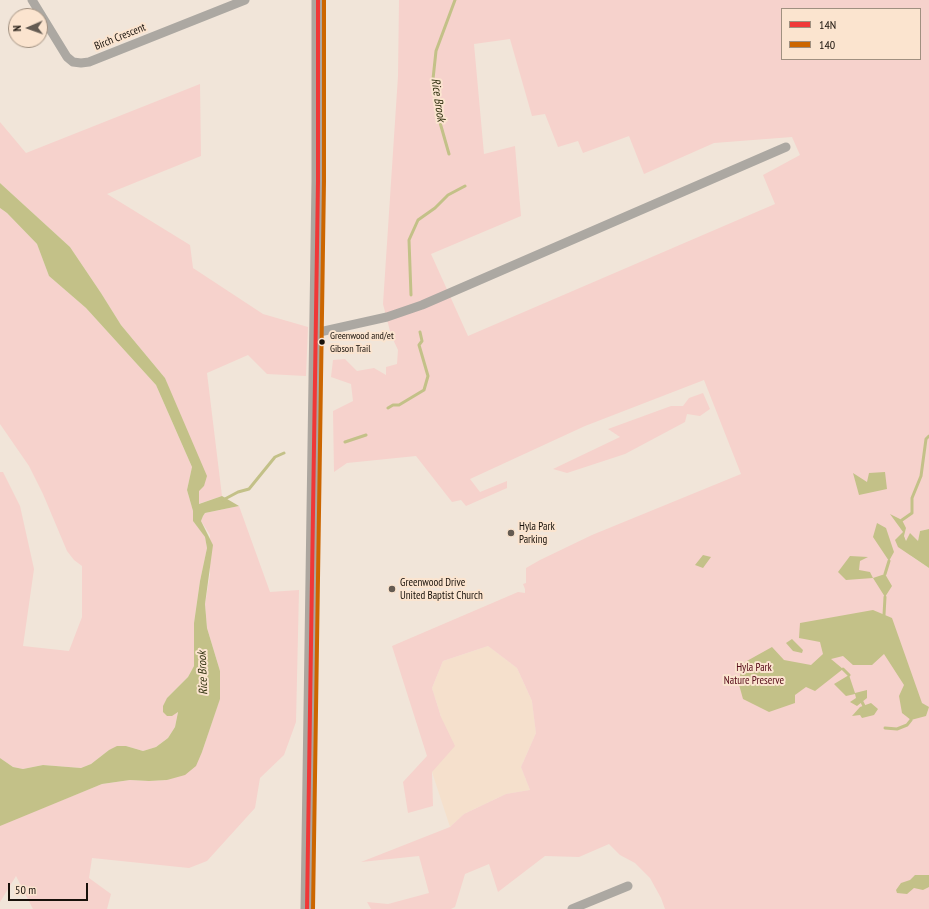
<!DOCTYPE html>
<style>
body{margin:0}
#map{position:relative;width:929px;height:909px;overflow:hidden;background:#f1e5d9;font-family:"PT Sans Narrow",sans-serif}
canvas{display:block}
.legend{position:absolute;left:781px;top:8px;width:140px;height:52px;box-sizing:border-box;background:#fbe4cf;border:1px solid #a09080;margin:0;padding:5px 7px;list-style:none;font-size:12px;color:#18110a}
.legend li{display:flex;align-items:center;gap:8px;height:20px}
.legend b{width:20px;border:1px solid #a09080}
.north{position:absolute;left:8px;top:8px;width:40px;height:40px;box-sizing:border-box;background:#fbe4cf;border:1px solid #a09080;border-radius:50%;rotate:268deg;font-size:11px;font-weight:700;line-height:16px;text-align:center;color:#18110a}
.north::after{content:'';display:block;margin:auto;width:14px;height:18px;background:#645b52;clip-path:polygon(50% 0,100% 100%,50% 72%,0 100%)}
.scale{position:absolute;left:8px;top:883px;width:80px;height:18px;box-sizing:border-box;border:2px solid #18110a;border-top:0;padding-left:5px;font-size:12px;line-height:14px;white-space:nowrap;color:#18110a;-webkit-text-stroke:3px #fbe4cf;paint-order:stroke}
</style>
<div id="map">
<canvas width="929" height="909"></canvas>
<ul class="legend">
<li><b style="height:5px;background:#f03838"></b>14N</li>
<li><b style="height:5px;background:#c60"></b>140</li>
</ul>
<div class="north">N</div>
<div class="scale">50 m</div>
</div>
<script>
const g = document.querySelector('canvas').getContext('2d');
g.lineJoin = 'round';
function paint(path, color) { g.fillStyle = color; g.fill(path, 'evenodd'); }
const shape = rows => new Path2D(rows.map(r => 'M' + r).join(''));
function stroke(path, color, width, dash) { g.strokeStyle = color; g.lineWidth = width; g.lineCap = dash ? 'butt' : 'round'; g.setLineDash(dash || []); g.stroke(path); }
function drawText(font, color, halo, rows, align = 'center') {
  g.font = font + ' "PT Sans Narrow",sans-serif'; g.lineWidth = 4; g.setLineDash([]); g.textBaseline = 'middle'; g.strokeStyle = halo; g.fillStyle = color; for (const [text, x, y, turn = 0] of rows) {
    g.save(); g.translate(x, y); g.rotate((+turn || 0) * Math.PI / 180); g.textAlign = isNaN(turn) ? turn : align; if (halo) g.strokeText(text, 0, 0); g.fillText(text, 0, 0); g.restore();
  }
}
paint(shape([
 [488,646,517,668,532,701,536,733,521,767,530,790,506,794,464,814,450,827,432,772,441,717,432,688,443,661]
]), '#f5e0cc');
paint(shape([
 [399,0,929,0,929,529,920,531,918,541,907,541,904,536,906,528,896,522,903,532,911,556,929,568,929,909,665,909,661,898,650,878,635,863,620,855,609,844,579,857,545,856,498,892,489,864,465,874,455,907,451,909,371,909,367,902,388,904,429,893,419,856,361,862,450,827,464,814,506,794,530,790,521,767,536,733,532,701,517,668,488,646,443,661,432,688,441,717,455,746,432,772,433,806,408,813,403,782,427,756,392,646,518,592,525,593,525,589,523,584,526,583,526,568,540,560,592,535,741,474,704,380,585,426,470,479,480,492,507,481,507,488,466,506,461,500,452,502,416,456,347,463,334,472,333,411,353,401,351,384,331,377,333,360,345,359,357,371,374,368,386,375,386,367,397,364,398,350,391,335,383,304,398,76],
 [782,9,920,9,920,59,782,59],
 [510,39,532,116,545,114,558,147,578,141,583,153,629,136,644,174,714,143,792,137,800,155,763,175,775,204,468,336,431,254,521,216,515,146,484,154,474,44],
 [200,84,201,156,107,194,190,245,193,268,263,314,308,327,306,376,267,374,248,355,207,373,222,496,198,504,199,490,204,486,165,378,121,325,101,293,70,247,0,183,0,122,26,153],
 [0,208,7,213,37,244,49,276,86,308,156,385,192,467,187,490,193,511,193,521,205,537,207,548,200,581,194,623,194,666,188,677,167,698,178,711,175,727,168,738,156,747,143,751,126,746,109,750,91,764,81,768,43,765,23,769,13,767,0,758,0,472,3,472,20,506,34,569,23,646,69,651,82,617,82,566,74,560,67,551,43,494,29,466,0,424],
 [703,393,710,409,700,416,687,414,685,422,625,454,567,473,553,469,620,437,608,429,671,406,683,406,689,398],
 [239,506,270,592,299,590,296,722,284,755,260,778,255,808,207,861,189,868,92,858,89,878,111,894,107,909,33,909,16,876,0,902,0,825,102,784,130,780,149,781,167,780,202,752,220,698,220,671,207,628,205,604,210,574,210,535,201,521,203,516,205,513]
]), '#f6d2cc');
paint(shape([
 [0,183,70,247,101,293,121,325,165,378,207,476,204,486,199,491,199,504,222,496,239,506,205,513,203,516,201,521,213,545,205,604,207,628,220,671,220,699,202,752,196,766,185,775,167,780,149,781,130,780,102,784,0,826,0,758,13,767,23,769,43,765,81,768,91,764,109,750,117,746,126,746,143,751,156,747,168,738,175,727,178,712,172,716,167,716,163,712,163,706,167,698,188,677,194,666,194,623,200,581,207,548,205,537,193,521,193,511,187,490,192,467,156,385,86,308,49,276,37,244,7,213,0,208],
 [885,472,887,489,859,495,853,473,867,482,869,473],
 [890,514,902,520,906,528,904,536,906,541,910,533,918,541,920,531,929,529,929,568,898,547,895,540,903,532],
 [877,523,886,528,894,552,889,561,873,537],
 [703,555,711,557,703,568,695,565],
 [850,556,868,557,860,561,859,570,870,572,873,578,885,574,892,586,885,597,873,578,846,580,838,572],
 [873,610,892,618,922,703,929,707,926,716,911,720,902,713,899,696,904,685,884,654,872,665,853,665,843,656,831,659,843,669,815,691,806,687,795,695,795,703,769,712,743,699,738,681,745,662,772,647,784,660,811,665,823,654,820,642,799,638,800,623],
 [792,639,803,650,802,653,793,651,786,643],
 [849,675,855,693,867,690,867,698,857,706,850,702,856,698,855,694,846,696,834,684],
 [871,703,878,709,874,715,862,718,860,715,852,716,860,707],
 [915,875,929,875,929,887,923,890,914,888,907,894,897,893,896,890,901,883,910,880]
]), '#c3c188');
stroke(shape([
 [449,154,437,112,433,79,436,51,455,0],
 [411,295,409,240,418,220,435,208,448,195,465,186],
 [388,408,393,405,399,405,424,390,428,376,419,345,422,341,420,332],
 [345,442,366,435],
 [223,500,238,492,249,489,275,457,284,453],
 [902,520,912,513,912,498,921,476,926,439,929,436],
 [885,574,889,561],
 [884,615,885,597],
 [843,669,849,675],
 [862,702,864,706],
 [885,728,897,729,907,725,911,720]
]), '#c3c188', 3);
stroke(shape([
 [32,0,67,57,73,62,81,63,89,62,245,0],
 [315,333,387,317,422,305,786,147],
 [572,909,628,886]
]), '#aca8a2', 9);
stroke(shape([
 [307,909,318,181,318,0]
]), '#aca69f', 13);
stroke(shape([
 [307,909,318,181,318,0]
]), '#f03838', 4);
stroke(shape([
 [313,909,324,181,324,0]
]), '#c60', 4);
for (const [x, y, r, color] of [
 [322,342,3.5,"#18110a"],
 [511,533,4,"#645b52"],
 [392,589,4,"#645b52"]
]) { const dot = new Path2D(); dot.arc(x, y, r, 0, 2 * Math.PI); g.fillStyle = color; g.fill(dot); stroke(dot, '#fbe4cf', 1.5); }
drawText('10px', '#18110a', '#fbe4cf', [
 ["Greenwood and/et",330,336],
 ["Gibson Trail",330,349]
], 'left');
drawText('11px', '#18110a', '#fbe4cf', [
 ["Birch Crescent",120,37,-22]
]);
drawText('11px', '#18110a', '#fbe4cf', [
 ["Hyla Park",519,527],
 ["Parking",519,540],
 ["Greenwood Drive",400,583],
 ["United Baptist Church",400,596]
], 'left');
drawText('11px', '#550a17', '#fbe4cf', [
 ["Hyla Park",754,668],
 ["Nature Preserve",754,681]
]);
drawText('italic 12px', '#30310f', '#fbe4cf', [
 ["Rice Brook",438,100,82],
 ["Rice Brook",203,673,-92]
]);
</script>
